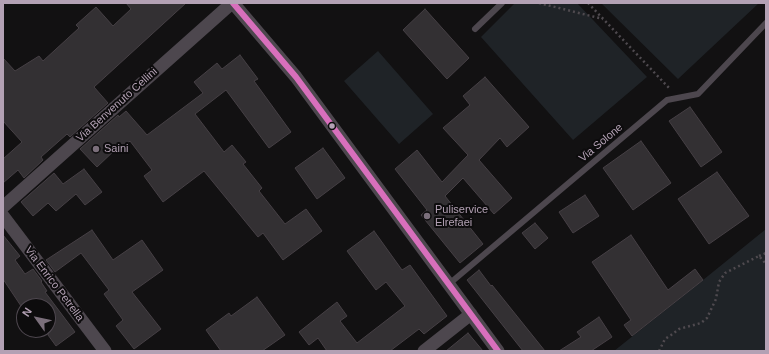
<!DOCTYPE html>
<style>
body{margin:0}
#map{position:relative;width:769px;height:354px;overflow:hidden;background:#121112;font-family:Helvetica,sans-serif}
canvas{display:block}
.frame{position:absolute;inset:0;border:4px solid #b3a1b4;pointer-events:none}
.north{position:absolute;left:16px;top:298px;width:40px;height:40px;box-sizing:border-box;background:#0d0c0d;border:1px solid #4f4850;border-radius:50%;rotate:303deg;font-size:11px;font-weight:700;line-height:16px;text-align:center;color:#b3a1b4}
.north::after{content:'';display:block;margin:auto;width:14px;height:18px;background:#7b6f7b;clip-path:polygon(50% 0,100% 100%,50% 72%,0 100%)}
</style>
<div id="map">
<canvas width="769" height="354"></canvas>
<div class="frame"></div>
<div class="north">N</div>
</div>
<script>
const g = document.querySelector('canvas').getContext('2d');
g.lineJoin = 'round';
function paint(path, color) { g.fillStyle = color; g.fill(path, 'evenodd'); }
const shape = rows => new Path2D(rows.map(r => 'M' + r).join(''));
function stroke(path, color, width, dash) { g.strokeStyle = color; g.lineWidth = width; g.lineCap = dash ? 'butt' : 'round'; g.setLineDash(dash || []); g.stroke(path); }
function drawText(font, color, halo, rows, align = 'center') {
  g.font = font + ' Helvetica,sans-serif'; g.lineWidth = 4; g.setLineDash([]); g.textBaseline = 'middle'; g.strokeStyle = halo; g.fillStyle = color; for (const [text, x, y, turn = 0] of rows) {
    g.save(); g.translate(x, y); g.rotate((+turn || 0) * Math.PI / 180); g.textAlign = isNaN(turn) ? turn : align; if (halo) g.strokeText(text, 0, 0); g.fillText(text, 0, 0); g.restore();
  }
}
paint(shape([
 [515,3,577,3,647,77,573,140,481,37],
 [601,3,759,3,678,79],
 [378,51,433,114,399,144,344,81],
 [766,229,766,351,614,351,703,280]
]), '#1f2327');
const building = shape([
 [126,3,186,3,94,87,108,103,70,137,67,134,41,157,43,160,24,178,18,170,3,183,3,159,22,142,3,121,3,58,15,71,39,56,43,61,79,28,76,25,96,7,113,26,131,9,126,3],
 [425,9,469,58,447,79,403,30,425,9],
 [240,55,258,79,254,81,291,132,269,148,226,90,195,114,224,152,232,145,246,162,243,164,262,188,259,191,285,224,306,209,322,231,283,260,263,233,258,237,204,171,163,202,144,176,152,170,130,141,119,151,117,148,97,167,80,149,118,115,119,117,126,111,147,135,203,93,194,82,217,63,222,69,240,55],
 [485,77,529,127,507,147,500,138,479,160,512,198,494,214,463,178,445,196,483,244,460,263,421,215,427,210,395,169,417,150,442,182,468,155,443,128,470,105,463,96,485,77],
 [690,107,722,152,701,167,669,121,690,107],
 [641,141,671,183,633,210,603,168,641,141],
 [323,148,345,178,317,199,295,168,323,148],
 [84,169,102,192,85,205,76,194,56,211,48,203,33,216,21,202,54,173,63,184,84,169],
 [717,172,749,216,709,244,678,199,717,172],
 [585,195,599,216,573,233,559,212,585,195],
 [535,223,548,238,535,249,522,233,535,223],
 [92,230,113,260,142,240,163,270,132,292,161,329,134,349,116,326,123,320,104,294,109,290,81,253,55,272,46,260,92,230],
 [374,231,402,270,410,265,447,316,424,334,419,329,390,351,327,351,318,338,309,345,299,332,337,302,347,316,340,321,357,343,405,306,386,282,376,290,347,251,374,231],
 [3,235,20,256,15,260,25,274,33,269,42,281,41,282,47,291,45,292,75,332,56,346,48,335,48,306,21,306,3,279,3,235],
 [631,235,668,290,695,269,703,280,632,336,624,325,631,320,592,262,631,235],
 [479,270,491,286,492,285,545,351,523,351,467,280,479,270],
 [257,297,285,335,262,351,221,351,206,330,229,313,231,316,257,297],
 [599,317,612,337,591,351,559,351,581,337,577,332,599,317],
 [468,333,483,351,446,351,468,333]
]);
paint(building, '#333033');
stroke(building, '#464045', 1);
stroke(shape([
 [539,3,603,19],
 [588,3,670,89],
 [759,256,766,253],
 [659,351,665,339,671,335,679,329,701,323,707,318,716,299,719,282,725,273,759,256,766,264]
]), '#4f4a4f', 2.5, [2, 3]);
stroke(shape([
 [475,29,502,3],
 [449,284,667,100,698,94,766,23]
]), '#4d474e', 6);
stroke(shape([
 [233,3,296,77,498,351],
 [3,207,232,3],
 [3,216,105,351],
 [424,351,471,314]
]), '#4d474e', 13);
stroke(shape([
 [233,3,296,77,498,351]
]), '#d86fbc', 6);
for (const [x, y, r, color] of [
 [332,126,3.5,"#b3a1b4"],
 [96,149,4,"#7b6f7b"],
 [427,216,4,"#7b6f7b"]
]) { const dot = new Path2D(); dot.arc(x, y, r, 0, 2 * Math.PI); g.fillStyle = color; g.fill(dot); stroke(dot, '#0d0c0d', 1.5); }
drawText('11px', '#b3a1b4', '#0d0c0d', [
 ["Via Benvenuto Cellini",117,105,-42],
 ["Via Solone",601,143,-40],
 ["Via Enrico Petrella",54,284,53]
]);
drawText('11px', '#b3a1b4', '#0d0c0d', [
 ["Saini",104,149],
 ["Puliservice",435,210],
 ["Elrefaei",435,223]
], 'left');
</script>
